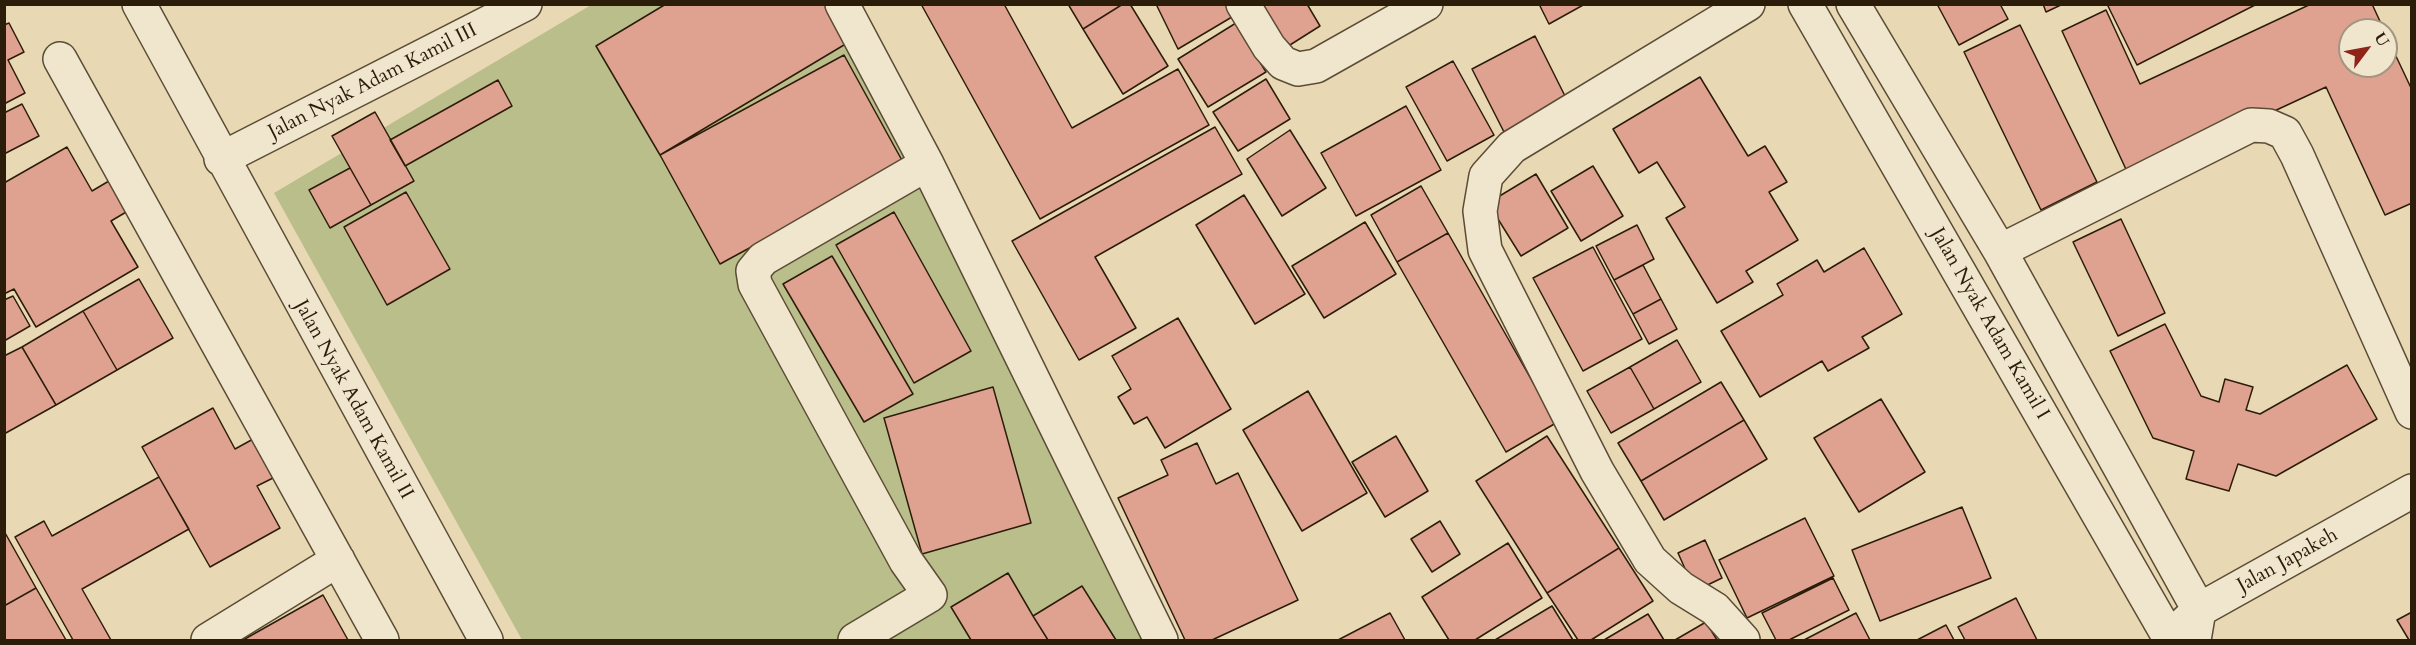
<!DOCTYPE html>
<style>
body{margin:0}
#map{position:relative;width:2416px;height:645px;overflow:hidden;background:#e8d9b4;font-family:Cardo,serif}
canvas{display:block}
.frame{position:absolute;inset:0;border:6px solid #2c1d0b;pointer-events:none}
.north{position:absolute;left:2338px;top:18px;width:60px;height:60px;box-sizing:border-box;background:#f0e6ce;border:2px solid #a29680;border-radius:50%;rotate:58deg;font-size:16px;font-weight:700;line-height:24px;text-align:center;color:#2c1d0b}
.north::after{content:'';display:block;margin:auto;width:21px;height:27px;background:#8f2418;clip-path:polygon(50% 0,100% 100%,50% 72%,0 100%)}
</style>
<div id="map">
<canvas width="2416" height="645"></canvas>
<div class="frame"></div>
<div class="north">U</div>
</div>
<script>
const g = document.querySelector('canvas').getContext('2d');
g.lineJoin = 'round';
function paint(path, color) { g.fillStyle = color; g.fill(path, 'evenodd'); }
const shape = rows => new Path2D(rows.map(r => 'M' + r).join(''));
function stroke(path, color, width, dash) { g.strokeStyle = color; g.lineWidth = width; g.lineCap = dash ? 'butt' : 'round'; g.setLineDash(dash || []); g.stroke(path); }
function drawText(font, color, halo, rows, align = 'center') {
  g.font = font + ' Cardo,serif'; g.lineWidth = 4.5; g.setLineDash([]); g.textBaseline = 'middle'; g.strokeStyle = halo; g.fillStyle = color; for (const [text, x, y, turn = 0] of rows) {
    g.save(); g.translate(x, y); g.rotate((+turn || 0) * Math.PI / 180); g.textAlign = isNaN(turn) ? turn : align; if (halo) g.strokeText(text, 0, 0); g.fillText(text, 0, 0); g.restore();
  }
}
paint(shape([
 [591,5,829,5,1162,640,522,640,274,193]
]), '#babe8a');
const building = shape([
 [666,4,833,4,854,39,660,155,596,46,666,4],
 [921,4,1004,4,1072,128,1178,69,1209,125,1040,219,921,4],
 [1068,4,1123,4,1083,29,1068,4],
 [1123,4,1130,4,1168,66,1123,94,1083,29,1123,4],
 [1156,4,1231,4,1237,14,1178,49,1156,4],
 [1254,4,1307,4,1320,26,1282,50,1254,4],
 [1539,4,1585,4,1549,24,1539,4],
 [1937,4,2000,4,2008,19,1959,45,1937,4],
 [2043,4,2063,4,2046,12,2043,4],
 [2107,4,2257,4,2137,65,2107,4],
 [2311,4,2372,4,2384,30,2350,30,2350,66,2386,66,2386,35,2412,90,2412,203,2385,215,2326,87,2130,178,2062,31,2106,10,2140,84,2311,4],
 [9,23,24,52,8,60,25,93,4,104,4,25,9,23],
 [1236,23,1266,72,1208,107,1178,59,1236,23],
 [2020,25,2097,182,2041,210,1964,52,2020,25],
 [1535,36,1567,100,1504,132,1472,69,1535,36],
 [844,55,904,164,720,264,660,155,844,55],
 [1453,61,1494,135,1447,161,1406,87,1453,61],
 [1700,77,1748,156,1765,146,1787,182,1769,192,1798,240,1746,271,1753,282,1717,303,1666,218,1685,207,1657,162,1639,173,1613,129,1700,77],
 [1266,79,1290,119,1238,151,1213,112,1266,79],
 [498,80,512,106,405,166,390,140,498,80],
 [22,104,39,136,4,154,4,113,22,104],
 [1406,106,1441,170,1356,216,1321,153,1406,106],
 [375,112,414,181,371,205,332,136,375,112],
 [1215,127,1242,174,1095,257,1136,328,1079,360,1012,241,1215,127],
 [1290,130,1326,188,1282,216,1247,159,1290,130],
 [67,147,92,191,114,178,133,208,111,221,138,267,36,327,14,289,4,294,4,183,67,147],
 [1593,166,1623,216,1581,241,1551,191,1593,166],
 [350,168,371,205,330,228,309,190,350,168],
 [1536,174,1568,228,1521,256,1488,203,1536,174],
 [1421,186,1448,233,1397,262,1371,215,1421,186],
 [406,192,450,269,387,305,344,227,406,192],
 [1244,195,1305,294,1255,324,1196,225,1244,195],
 [894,212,971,351,914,383,836,245,894,212],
 [2121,219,2165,313,2118,336,2073,242,2121,219],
 [1365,222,1396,274,1324,318,1292,266,1365,222],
 [1637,225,1654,259,1614,280,1596,246,1637,225],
 [1448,233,1556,423,1506,452,1397,262,1448,233],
 [1593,247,1642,339,1583,371,1533,278,1593,247],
 [1864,248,1902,314,1862,337,1869,348,1828,371,1822,361,1760,397,1721,331,1783,295,1777,284,1817,260,1824,272,1864,248],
 [832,256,913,394,864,422,783,284,832,256],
 [1643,265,1661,299,1633,314,1614,280,1643,265],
 [139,279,173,338,117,370,83,311,139,279],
 [13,296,30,326,4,341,4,300,13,296],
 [1661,299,1677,329,1649,344,1633,314,1661,299],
 [83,311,117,370,56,405,22,347,83,311],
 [1178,318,1231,409,1165,448,1147,417,1134,424,1118,397,1131,389,1112,356,1178,318],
 [2165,324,2201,396,2219,402,2225,379,2253,387,2246,410,2260,414,2347,365,2377,419,2276,476,2238,464,2229,491,2186,479,2194,451,2153,438,2110,351,2165,324],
 [1677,340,1701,382,1654,409,1630,367,1677,340],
 [22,347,56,405,4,434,4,356,22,347],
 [1630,367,1654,409,1611,433,1587,391,1630,367],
 [1721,382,1744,420,1641,481,1618,443,1721,382],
 [993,387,1031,523,922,554,884,418,993,387],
 [1308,391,1367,493,1302,531,1243,430,1308,391],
 [1881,399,1925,472,1859,512,1814,438,1881,399],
 [213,408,235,449,255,438,277,476,257,486,280,528,210,567,142,447,213,408],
 [1744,420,1767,459,1664,520,1641,481,1744,420],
 [1396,436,1428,491,1385,517,1352,462,1396,436],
 [1547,436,1619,548,1547,593,1476,481,1547,436],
 [1197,443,1216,484,1238,473,1298,600,1212,640,1185,640,1118,498,1168,475,1161,460,1197,443],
 [159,477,189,529,82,589,111,640,73,640,15,537,44,521,52,536,159,477],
 [1962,507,1991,578,1880,621,1852,550,1962,507],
 [1805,518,1834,576,1747,618,1719,560,1805,518],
 [1440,521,1460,554,1432,572,1411,539,1440,521],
 [4,531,36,588,4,606,4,531],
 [1705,540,1722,578,1695,591,1678,553,1705,540],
 [1508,543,1542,598,1475,640,1449,640,1422,597,1508,543],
 [1619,548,1653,601,1591,640,1578,640,1547,593,1619,548],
 [1008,573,1033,616,1048,640,971,640,951,607,1008,573],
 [1833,578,1849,610,1789,640,1776,640,1762,613,1833,578],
 [1082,586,1116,640,1048,640,1033,616,1082,586],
 [36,588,66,640,4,640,4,606,36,588],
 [323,595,348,640,243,640,323,595],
 [2016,598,2037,640,1965,640,1958,627,2016,598],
 [1552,606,1573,640,1495,640,1552,606],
 [2412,612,2412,640,2409,640,2397,620,2412,612],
 [1390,613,1405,640,1338,640,1390,613],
 [1856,613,1870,640,1804,640,1856,613],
 [1648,614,1664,640,1604,640,1648,614],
 [1706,622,1717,640,1675,640,1706,622],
 [1946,625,1954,640,1917,640,1946,625]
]);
paint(building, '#e0a290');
stroke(building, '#2c1d0b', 1.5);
const minor = shape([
 [139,4,486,640],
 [842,4,927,164,1161,640],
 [1243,4,1269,47,1283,63,1298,69,1316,66,1426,4],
 [1805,4,2169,637,2177,640],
 [1853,4,2000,251,2199,610,2194,640],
 [60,59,382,640],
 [221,159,525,4],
 [2000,251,2251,125,2269,126,2285,133,2297,155,2412,412],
 [2183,625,2199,610,2412,491],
 [208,640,338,560],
 [855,640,930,595,906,561,755,284,753,271,763,259,927,164],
 [1743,640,1715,609,1681,588,1650,560,1597,471,1485,250,1480,211,1486,176,1512,147,1748,4]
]);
stroke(minor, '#5b4c35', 36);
stroke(minor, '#f0e6ce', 33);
drawText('20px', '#2c1d0b', '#f0e6ce', [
 ["Jalan Nyak Adam Kamil III",373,82,-27],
 ["Jalan Nyak Adam Kamil I",1989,324,60],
 ["Jalan Nyak Adam Kamil II",353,400,61],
 ["Jalan Japakeh",2288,561,-29]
]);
</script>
